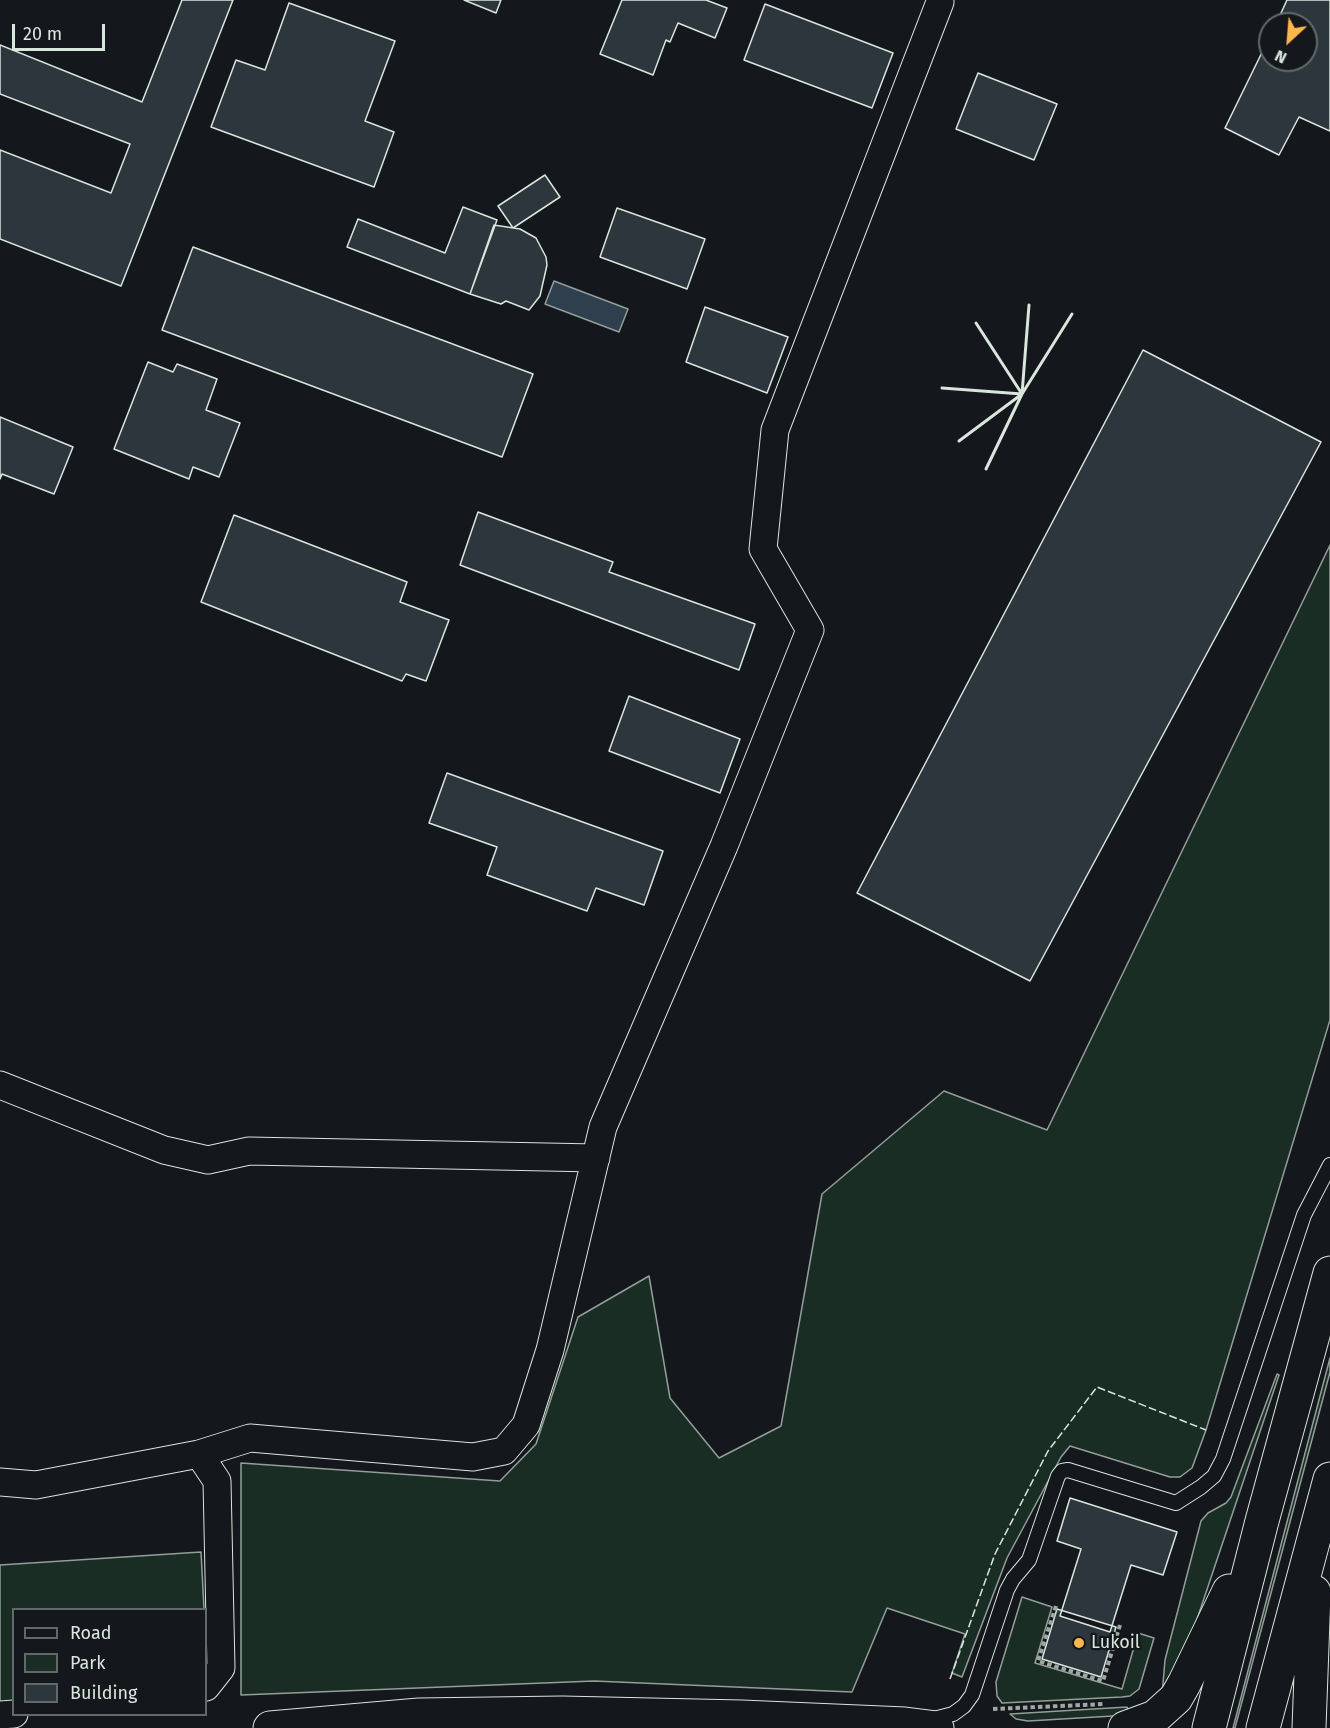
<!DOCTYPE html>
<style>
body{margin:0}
#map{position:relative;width:1330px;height:1728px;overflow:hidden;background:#14181c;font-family:"Fira Sans",sans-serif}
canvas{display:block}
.legend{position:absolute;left:12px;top:1608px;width:195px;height:108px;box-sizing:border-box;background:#14181c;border:2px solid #626a69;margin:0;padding:8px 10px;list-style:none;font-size:18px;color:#d8e6dc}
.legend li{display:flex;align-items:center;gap:12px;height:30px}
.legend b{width:30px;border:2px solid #626a69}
.north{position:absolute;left:1258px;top:12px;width:60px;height:60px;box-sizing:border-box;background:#14181c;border:2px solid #626a69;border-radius:50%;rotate:206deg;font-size:16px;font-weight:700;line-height:24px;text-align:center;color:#d8e6dc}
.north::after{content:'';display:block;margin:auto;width:21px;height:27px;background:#ffb74d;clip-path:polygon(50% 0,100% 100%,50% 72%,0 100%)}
.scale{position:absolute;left:12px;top:24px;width:93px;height:27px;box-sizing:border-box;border:3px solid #d8e6dc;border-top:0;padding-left:8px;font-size:18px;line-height:21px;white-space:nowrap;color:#d8e6dc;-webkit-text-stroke:4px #14181c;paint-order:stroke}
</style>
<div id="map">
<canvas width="1330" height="1728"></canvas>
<ul class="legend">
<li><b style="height:8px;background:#14181c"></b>Road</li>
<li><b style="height:16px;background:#1a2d24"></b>Park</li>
<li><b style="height:16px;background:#2c363c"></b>Building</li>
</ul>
<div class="north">N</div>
<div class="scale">20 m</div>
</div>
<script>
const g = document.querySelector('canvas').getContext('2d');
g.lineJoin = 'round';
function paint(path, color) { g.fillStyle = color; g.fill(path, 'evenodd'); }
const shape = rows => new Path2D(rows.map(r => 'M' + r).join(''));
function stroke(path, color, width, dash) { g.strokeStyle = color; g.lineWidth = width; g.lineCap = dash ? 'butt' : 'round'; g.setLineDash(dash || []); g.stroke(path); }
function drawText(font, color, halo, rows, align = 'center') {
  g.font = font + ' "Fira Sans",sans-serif'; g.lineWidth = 4.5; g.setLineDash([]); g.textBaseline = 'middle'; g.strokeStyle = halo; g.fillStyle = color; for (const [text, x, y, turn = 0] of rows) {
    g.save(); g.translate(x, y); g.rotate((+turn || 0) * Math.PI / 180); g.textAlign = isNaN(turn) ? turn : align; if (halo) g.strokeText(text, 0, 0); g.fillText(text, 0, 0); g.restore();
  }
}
const green = shape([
 [1330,545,1330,1020,1206,1430,1192,1468,1180,1477,1170,1477,1070,1446,1061,1457,1007,1558,962,1677,952,1673,965,1634,887,1608,852,1692,594,1681,241,1695,241,1463,500,1481,536,1444,578,1317,649,1276,670,1398,719,1458,781,1426,822,1194,944,1091,1047,1130,1330,545],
 [1330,1358,1330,1372,1235,1728,1233,1728,1330,1358],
 [1277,1374,1279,1375,1186,1652,1162,1695,1165,1660,1201,1521,1208,1513,1226,1503,1231,1497,1277,1374],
 [201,1552,204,1609,14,1610,13,1702,0,1704,0,1565,201,1552],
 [1022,1597,1052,1607,1035,1663,1122,1689,1138,1633,1154,1638,1139,1689,1130,1696,1122,1697,1002,1703,997,1696,996,1682,1022,1597],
 [1127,1707,1130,1715,1028,1721,1016,1719,1010,1714,1127,1707]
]);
paint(green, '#1a2d24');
stroke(green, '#939e99', 1.5);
const water = shape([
 [554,281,628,309,619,332,545,304,554,281]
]);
paint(water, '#2f3f4d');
stroke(water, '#939e99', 1.5);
const building = shape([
 [182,0,233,0,121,286,0,239,0,150,111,193,130,144,0,94,0,45,142,102,182,0],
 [464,0,501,0,496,13,464,0],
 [622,0,706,0,727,8,715,38,678,23,670,42,666,40,653,75,600,54,622,0],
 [1287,0,1330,0,1330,131,1299,117,1279,155,1225,128,1270,36,1270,60,1306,60,1306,24,1276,24,1287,0],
 [289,3,395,41,365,121,394,132,374,187,211,127,236,60,265,70,289,3],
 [765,4,893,53,872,108,744,60,765,4],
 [978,73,1057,104,1034,160,956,129,978,73],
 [545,175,560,197,513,228,498,206,545,175],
 [463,207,497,220,470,294,347,247,358,219,445,253,463,207],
 [617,208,705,239,687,289,600,257,617,208],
 [494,225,520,229,536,238,546,257,547,265,540,296,529,310,506,301,501,304,470,294,494,225],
 [193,247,533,374,502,457,162,330,193,247],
 [705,307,788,337,767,393,686,362,705,307],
 [1143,350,1321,442,1030,981,857,893,1143,350],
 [148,362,173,372,177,364,217,379,206,410,240,423,219,477,193,467,189,479,114,449,148,362],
 [0,417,73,447,54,494,2,474,0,479,0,417],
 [478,512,613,562,609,572,755,624,739,670,460,565,478,512],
 [234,515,407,582,400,602,449,620,426,681,406,674,402,681,201,602,234,515],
 [629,696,740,739,720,793,609,751,629,696],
 [447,773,663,851,644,905,596,888,587,911,487,875,497,847,429,823,447,773],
 [1070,1498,1177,1532,1163,1575,1131,1565,1110,1632,1060,1616,1081,1549,1057,1541,1070,1498],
 [1057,1609,1116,1627,1101,1677,1042,1659,1057,1609]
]);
paint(building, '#2c363c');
stroke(building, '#d8e6dc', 1.5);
const lane = shape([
 [930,1720,953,1714,964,1706,972,1695,1007,1590,1013,1579,1029,1560,1058,1476,1062,1471,1068,1470,1176,1503,1201,1487,1214,1476,1223,1459,1304,1215,1330,1165]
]);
const street = shape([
 [0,1085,164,1150,208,1160,249,1151,596,1158],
 [199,1454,250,1438,473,1457,504,1451,526,1425,550,1350,603,1127,724,846,810,630,763,549,775,430,940,2],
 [0,1482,36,1485,199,1454,217,1481,221,1668,206,1687],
 [0,1715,14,1714]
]);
const secondary = shape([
 [270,1728,419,1715,562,1713,742,1717,905,1724,937,1728],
 [1125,1728,1155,1717,1176,1698,1184,1684,1229,1591],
 [1209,1728,1262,1521,1330,1273],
 [1263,1728,1330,1479],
 [1309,1728,1314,1592]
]);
stroke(lane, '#d8e6dc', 16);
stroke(street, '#d8e6dc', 29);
stroke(secondary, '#d8e6dc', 35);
stroke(shape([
 [1056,1606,1038,1661,1103,1681,1120,1625],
 [993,1709,1105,1704]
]), '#9da8a2', 4, [4.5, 3]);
stroke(lane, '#14181c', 14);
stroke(street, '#14181c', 27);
stroke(secondary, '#14181c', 33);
stroke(shape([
 [950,1679,995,1554,1048,1451,1097,1387,1206,1430]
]), '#d8e6dc', 1.5, [8, 3]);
stroke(shape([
 [942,388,1022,394,976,323],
 [959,441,1022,394,1029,305],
 [986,469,1022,394,1072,314]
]), '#d8e6dc', 3);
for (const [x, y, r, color] of [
 [1079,1643,6,"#ffb74d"]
]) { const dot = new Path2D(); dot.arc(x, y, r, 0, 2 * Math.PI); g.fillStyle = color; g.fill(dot); stroke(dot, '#14181c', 2); }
drawText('18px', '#d8e6dc', '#14181c', [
 ["Lukoil",1091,1643]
], 'left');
</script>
